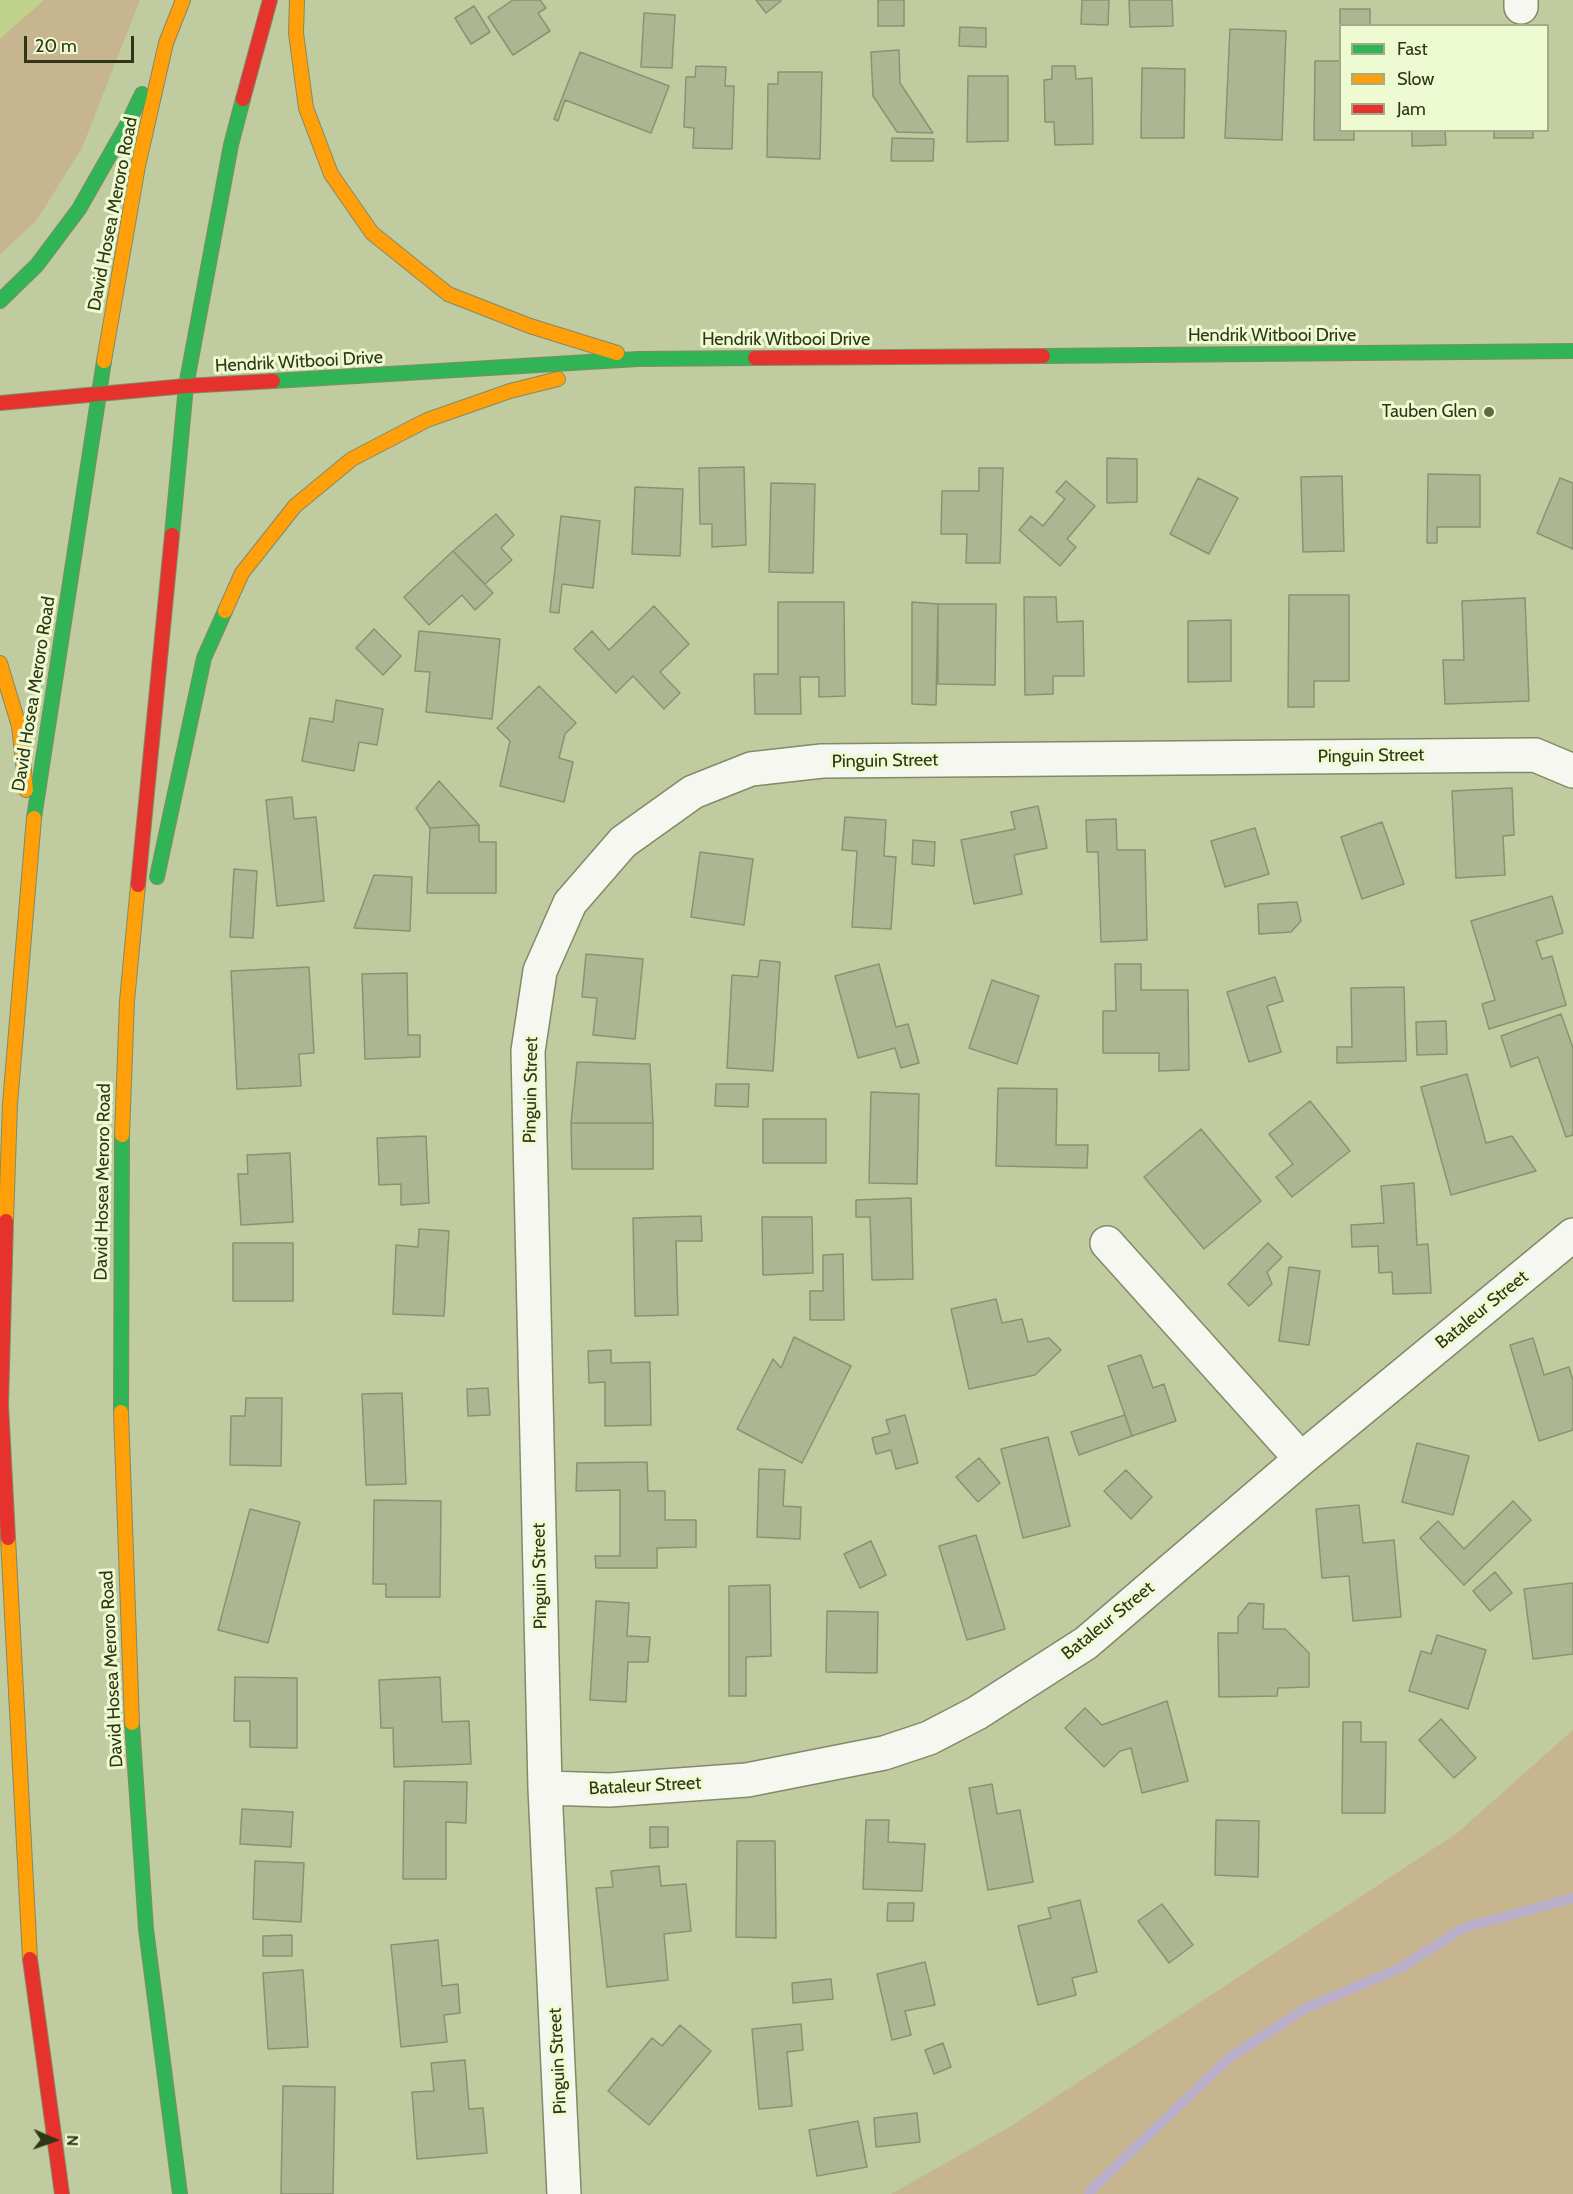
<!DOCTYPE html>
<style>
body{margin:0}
#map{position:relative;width:1573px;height:2194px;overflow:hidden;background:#c0cb9f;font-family:Cabin,sans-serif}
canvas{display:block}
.legend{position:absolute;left:1339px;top:24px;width:210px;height:108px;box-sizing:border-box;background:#eefad2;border:2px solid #a1ac86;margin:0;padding:8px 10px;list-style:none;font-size:18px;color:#2e3615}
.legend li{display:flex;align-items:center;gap:12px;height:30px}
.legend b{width:30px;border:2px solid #a1ac86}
.north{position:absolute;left:24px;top:2110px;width:60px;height:60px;-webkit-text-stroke:4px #eefad2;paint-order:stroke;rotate:92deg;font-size:16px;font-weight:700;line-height:24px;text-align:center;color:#2e3615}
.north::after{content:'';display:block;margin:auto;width:21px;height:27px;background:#2e3615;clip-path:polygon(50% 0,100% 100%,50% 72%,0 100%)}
.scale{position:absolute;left:24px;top:36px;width:110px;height:27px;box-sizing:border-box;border:3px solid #2e3615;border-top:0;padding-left:8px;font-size:18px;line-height:21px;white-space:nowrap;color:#2e3615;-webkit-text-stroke:4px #eefad2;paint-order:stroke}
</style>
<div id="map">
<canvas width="1573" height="2194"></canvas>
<ul class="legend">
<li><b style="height:8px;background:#30b455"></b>Fast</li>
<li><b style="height:8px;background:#ff9f0a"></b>Slow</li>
<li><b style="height:8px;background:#e5322d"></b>Jam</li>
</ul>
<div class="north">N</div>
<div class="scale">20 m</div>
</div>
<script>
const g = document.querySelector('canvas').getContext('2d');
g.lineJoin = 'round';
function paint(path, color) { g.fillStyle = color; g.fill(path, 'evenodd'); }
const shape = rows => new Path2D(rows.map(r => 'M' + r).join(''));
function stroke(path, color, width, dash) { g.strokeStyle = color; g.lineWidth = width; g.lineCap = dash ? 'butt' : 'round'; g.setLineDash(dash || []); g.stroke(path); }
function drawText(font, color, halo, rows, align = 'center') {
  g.font = font + ' Cabin,sans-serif'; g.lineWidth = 6; g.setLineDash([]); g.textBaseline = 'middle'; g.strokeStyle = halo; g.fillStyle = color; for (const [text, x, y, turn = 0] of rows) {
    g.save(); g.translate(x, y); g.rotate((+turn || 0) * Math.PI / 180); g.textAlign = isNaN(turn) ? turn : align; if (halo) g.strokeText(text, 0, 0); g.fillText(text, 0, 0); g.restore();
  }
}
paint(shape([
 [0,0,44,0,0,39]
]), '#c0d28c');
paint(shape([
 [44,0,140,0,82,148,36,221,0,254,0,39],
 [1573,1730,1573,2194,891,2194,1013,2125,1456,1834]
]), '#c6b58f');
stroke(shape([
 [1089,2194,1094,2187,1229,2058,1306,2008,1400,1968,1463,1928,1573,1898]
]), '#baafca', 10);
const building = shape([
 [513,0,540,0,546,8,538,13,550,31,513,55,488,17,513,0],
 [756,0,780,0,781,1,766,13,756,0],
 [878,0,904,0,904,26,878,26,878,0],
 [1082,0,1109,0,1108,25,1081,24,1082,0],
 [1129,0,1172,0,1173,26,1130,27,1129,0],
 [474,6,490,32,471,44,455,18,474,6],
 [1340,9,1370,9,1370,26,1340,27,1340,9],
 [644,13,675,15,672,68,641,67,644,13],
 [960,27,986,28,986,47,959,46,960,27],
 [1230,29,1286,31,1282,140,1225,138,1230,29],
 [1340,33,1340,130,1354,130,1354,140,1314,140,1315,61,1340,61,1340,33],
 [899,50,900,83,933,133,897,132,873,96,871,52,899,50],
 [580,52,669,86,651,133,565,100,558,121,554,119,580,52],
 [696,66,726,67,725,86,734,86,732,149,693,148,694,128,684,127,686,77,695,77,696,66],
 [1052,66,1075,66,1076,79,1092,78,1093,144,1055,145,1054,122,1045,122,1044,80,1052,79,1052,66],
 [1142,68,1185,69,1184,138,1141,138,1142,68],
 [778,72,822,72,820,159,767,157,768,84,778,84,778,72],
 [968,76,1008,76,1008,141,967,142,968,76],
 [1412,130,1445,130,1446,145,1412,146,1412,130],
 [1494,130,1533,130,1533,138,1494,138,1494,130],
 [892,138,934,139,933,161,891,161,892,138],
 [1107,458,1137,459,1137,502,1107,503,1107,458],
 [744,467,746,545,712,547,712,524,700,524,699,468,744,467],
 [979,468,1003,468,1000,563,966,563,967,534,941,534,942,491,979,491,979,468],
 [1428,474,1480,475,1480,527,1437,527,1437,543,1427,543,1428,474],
 [1342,476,1344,551,1303,552,1301,477,1342,476],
 [1198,478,1238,498,1209,554,1170,534,1198,478],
 [1560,478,1573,483,1573,549,1537,533,1560,478],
 [1066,481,1095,506,1067,539,1076,547,1060,566,1019,530,1031,516,1043,526,1065,499,1056,492,1066,481],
 [771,483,815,484,813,573,769,572,771,483],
 [635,487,683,489,680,556,632,554,635,487],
 [496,514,514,535,501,548,512,560,485,584,453,551,496,514],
 [561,516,600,521,593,588,562,584,559,613,550,612,561,516],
 [453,551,493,593,475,610,462,595,429,625,404,597,453,551],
 [1289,595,1349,595,1349,681,1314,681,1314,707,1288,707,1289,595],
 [1024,597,1056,597,1057,622,1083,621,1084,676,1053,676,1053,694,1025,695,1024,597],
 [1525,598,1529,701,1445,704,1443,660,1464,660,1462,601,1525,598],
 [778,602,844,602,845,696,819,697,819,677,800,677,801,714,755,714,754,674,778,674,778,602],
 [912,602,938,604,936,705,912,704,912,602],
 [938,604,996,604,995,685,938,684,938,604],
 [654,606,689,644,660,672,680,693,664,709,633,676,616,693,574,649,592,631,609,650,654,606],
 [1231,620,1231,681,1188,682,1188,621,1231,620],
 [374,629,401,656,383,675,356,648,374,629],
 [419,631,500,639,492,719,426,712,430,672,415,671,419,631],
 [539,686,576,723,565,734,559,758,573,762,564,802,500,786,510,741,497,728,539,686],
 [336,700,383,709,377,745,359,742,354,771,302,761,310,718,333,722,336,700],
 [439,781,479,825,430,828,416,808,439,781],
 [1512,788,1514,835,1503,836,1505,875,1456,878,1452,791,1512,788],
 [292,797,294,819,316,817,324,901,277,906,266,800,292,797],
 [1038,806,1047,848,1014,855,1022,894,974,904,961,840,1015,829,1011,812,1038,806],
 [845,817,886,820,884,856,896,857,891,929,852,927,857,851,842,850,845,817],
 [1116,819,1117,850,1145,850,1147,940,1101,942,1098,852,1087,852,1086,820,1116,819],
 [1382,822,1404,884,1362,899,1341,837,1382,822],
 [479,825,479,842,496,842,496,893,427,893,430,828,479,825],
 [1255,828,1269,874,1225,887,1211,841,1255,828],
 [913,840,935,842,934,866,912,864,913,840],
 [700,852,753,859,744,925,691,917,700,852],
 [234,869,257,871,253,938,230,937,234,869],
 [374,875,412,877,410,931,354,928,374,875],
 [1552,896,1563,933,1536,941,1542,959,1552,956,1566,1005,1489,1029,1482,1004,1495,1000,1471,921,1552,896],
 [1297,902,1301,921,1291,932,1259,934,1258,904,1297,902],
 [586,954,643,959,635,1039,593,1035,597,998,582,997,586,954],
 [760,960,780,962,773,1071,727,1068,732,975,758,977,760,960],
 [879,964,896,1027,908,1024,919,1063,901,1068,895,1048,858,1058,835,976,879,964],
 [1115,964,1141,964,1141,990,1188,990,1189,1070,1159,1071,1159,1053,1103,1053,1103,1011,1116,1011,1115,964],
 [309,967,314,1053,299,1054,301,1086,237,1089,231,971,309,967],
 [407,973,408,1035,420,1035,420,1057,365,1059,362,974,407,973],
 [1275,977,1283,1001,1267,1006,1281,1052,1249,1062,1227,992,1275,977],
 [992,980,1039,996,1017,1064,969,1048,992,980],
 [1404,987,1406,1061,1337,1063,1337,1047,1352,1047,1351,988,1404,987],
 [1561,1014,1573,1048,1573,1135,1566,1137,1538,1057,1511,1067,1501,1036,1561,1014],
 [1446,1021,1447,1054,1417,1055,1416,1022,1446,1021],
 [577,1062,650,1064,653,1123,571,1123,577,1062],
 [1467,1074,1486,1143,1512,1136,1536,1171,1451,1195,1421,1087,1467,1074],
 [716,1084,749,1084,748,1107,715,1106,716,1084],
 [998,1088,1057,1089,1056,1145,1088,1145,1087,1168,996,1166,998,1088],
 [871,1092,919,1094,917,1184,869,1183,871,1092],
 [1310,1101,1350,1151,1292,1197,1276,1177,1293,1164,1269,1134,1310,1101],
 [763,1119,826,1119,826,1163,763,1163,763,1119],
 [571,1123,653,1123,653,1169,572,1169,571,1123],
 [1201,1129,1261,1201,1204,1249,1144,1177,1201,1129],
 [426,1136,429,1203,401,1205,401,1184,379,1185,377,1138,426,1136],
 [290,1153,293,1222,241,1225,238,1174,248,1174,247,1155,290,1153],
 [1414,1183,1417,1245,1428,1244,1431,1293,1393,1294,1392,1272,1379,1273,1378,1246,1352,1247,1351,1225,1384,1223,1381,1186,1414,1183],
 [911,1198,913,1279,872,1280,870,1217,856,1217,856,1200,911,1198],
 [701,1216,702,1241,676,1241,678,1315,635,1316,633,1218,701,1216],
 [762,1217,812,1217,813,1273,763,1275,762,1217],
 [419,1229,449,1231,444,1316,393,1314,396,1245,418,1247,419,1229],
 [233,1243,293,1243,293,1301,233,1301,233,1243],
 [1268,1243,1282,1257,1267,1272,1272,1284,1249,1306,1228,1284,1268,1243],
 [843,1254,844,1320,810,1320,810,1291,823,1291,823,1255,843,1254],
 [1289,1267,1320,1271,1309,1345,1279,1341,1289,1267],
 [996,1299,1002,1323,1022,1319,1028,1342,1049,1338,1061,1350,1035,1375,969,1389,951,1309,996,1299],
 [794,1337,851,1366,802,1463,737,1429,773,1359,781,1368,794,1337],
 [1533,1338,1544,1375,1569,1367,1573,1381,1573,1430,1539,1441,1510,1345,1533,1338],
 [611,1350,611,1363,650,1362,651,1425,605,1426,605,1382,589,1383,588,1351,611,1350],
 [1141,1355,1153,1388,1164,1384,1176,1421,1132,1436,1108,1366,1141,1355],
 [488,1388,490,1415,468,1416,467,1389,488,1388],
 [402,1393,406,1484,366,1485,362,1394,402,1393],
 [246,1398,282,1398,281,1466,230,1465,231,1416,245,1416,246,1398],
 [905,1415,918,1463,896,1469,891,1450,876,1454,872,1438,890,1433,886,1420,905,1415],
 [1125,1415,1132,1436,1079,1455,1071,1432,1125,1415],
 [1048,1437,1070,1526,1023,1538,1001,1449,1048,1437],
 [1417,1443,1469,1456,1453,1515,1402,1502,1417,1443],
 [979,1458,1000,1483,978,1502,956,1477,979,1458],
 [647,1462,648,1491,665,1491,665,1520,696,1520,696,1547,657,1548,657,1568,596,1568,595,1556,620,1556,620,1490,576,1491,577,1463,647,1462],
 [759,1469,785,1470,783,1506,801,1507,800,1539,757,1537,759,1469],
 [1126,1470,1152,1497,1131,1519,1104,1491,1126,1470],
 [374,1500,441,1501,440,1597,386,1597,386,1584,373,1584,374,1500],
 [1513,1501,1531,1520,1464,1585,1420,1538,1438,1521,1464,1549,1513,1501],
 [1359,1505,1363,1543,1394,1540,1401,1617,1353,1621,1349,1576,1322,1578,1316,1509,1359,1505],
 [250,1509,300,1522,268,1643,218,1630,250,1509],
 [976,1535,1005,1629,967,1640,939,1546,976,1535],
 [871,1541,886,1575,860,1588,844,1554,871,1541],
 [1495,1572,1512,1593,1490,1611,1473,1591,1495,1572],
 [1573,1583,1573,1654,1533,1659,1524,1589,1573,1583],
 [770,1585,771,1656,746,1657,746,1696,729,1696,729,1586,770,1585],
 [596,1601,629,1603,627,1636,650,1637,648,1662,628,1662,626,1702,590,1700,596,1601],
 [1249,1603,1264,1604,1263,1629,1285,1629,1309,1653,1309,1687,1278,1688,1277,1696,1219,1697,1218,1633,1238,1633,1238,1617,1249,1603],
 [827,1611,878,1612,877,1673,826,1672,827,1611],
 [1437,1635,1486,1650,1468,1709,1409,1691,1421,1651,1431,1654,1437,1635],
 [235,1677,297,1678,297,1748,250,1747,250,1721,234,1721,235,1677],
 [440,1677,442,1722,469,1721,471,1764,394,1767,393,1728,381,1728,379,1680,440,1677],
 [1167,1701,1188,1781,1142,1793,1131,1748,1120,1751,1104,1767,1065,1728,1085,1708,1102,1725,1167,1701],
 [1441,1719,1476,1758,1454,1778,1419,1740,1441,1719],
 [1343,1722,1361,1722,1361,1742,1386,1742,1385,1813,1342,1813,1343,1722],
 [404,1781,467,1782,466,1823,446,1822,446,1879,403,1879,404,1781],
 [992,1784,997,1814,1020,1810,1033,1882,988,1890,969,1788,992,1784],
 [242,1809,293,1812,291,1847,240,1844,242,1809],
 [866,1820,889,1820,888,1842,925,1844,922,1891,863,1889,866,1820],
 [1216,1820,1259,1821,1258,1877,1215,1875,1216,1820],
 [650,1827,668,1827,668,1847,650,1848,650,1827],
 [737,1841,775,1841,776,1938,736,1937,737,1841],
 [255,1861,304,1863,301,1922,253,1919,255,1861],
 [659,1866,661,1886,686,1884,691,1931,664,1934,668,1980,607,1987,596,1888,613,1887,611,1871,659,1866],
 [1080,1900,1097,1972,1072,1978,1076,1995,1038,2005,1018,1926,1051,1918,1048,1908,1080,1900],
 [888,1903,914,1903,913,1921,887,1921,888,1903],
 [1162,1904,1193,1945,1169,1963,1138,1921,1162,1904],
 [292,1935,292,1956,263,1956,263,1936,292,1935],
 [438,1940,442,1986,458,1984,460,2013,444,2015,447,2042,401,2047,391,1945,438,1940],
 [925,1962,935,2005,905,2011,911,2035,892,2040,877,1974,925,1962],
 [303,1970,308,2047,268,2049,263,1973,303,1970],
 [831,1979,833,1999,793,2003,792,1983,831,1979],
 [801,2024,803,2050,787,2052,792,2106,759,2109,752,2029,801,2024],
 [680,2025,711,2051,649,2125,608,2091,652,2038,662,2046,680,2025],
 [943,2043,951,2067,934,2074,925,2050,943,2043],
 [465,2060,469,2109,483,2108,487,2153,417,2159,412,2092,434,2091,431,2063,465,2060],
 [283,2086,335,2087,333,2194,281,2194,283,2086],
 [917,2113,920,2142,876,2147,874,2118,917,2113],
 [858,2121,867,2167,817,2176,809,2130,858,2121]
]);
paint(building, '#adb692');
stroke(building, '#8a936f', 1.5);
const street = shape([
 [1521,7,1521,0],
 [1107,1243,1301,1459],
 [545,1788,610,1790,747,1780,884,1753,929,1738,977,1713,1086,1643,1301,1459,1573,1235],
 [564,2194,545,1788,528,1051,540,971,570,903,623,842,693,792,751,769,822,761,1535,755,1573,771]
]);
const fast = shape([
 [0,301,37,265,79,209,128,123,142,94],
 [1043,356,1573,351],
 [273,381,638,359,755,358],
 [172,535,186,386,231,145,243,99],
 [34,818,104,361],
 [157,877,204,658,225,611],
 [121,1412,122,1135],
 [132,1723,146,1929,180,2194]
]);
const slow = shape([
 [297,0,296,33,306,108,331,174,372,233,448,294,530,326,617,353],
 [104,361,138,166,166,43,183,0],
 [225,611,242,573,295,506,352,459,427,420,510,391,558,379],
 [0,663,19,726,26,790],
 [122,1135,127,1001,138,885],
 [6,1221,10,1104,34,818],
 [121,1412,132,1723],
 [8,1538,30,1959]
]);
const jam = shape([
 [243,99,270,0],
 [755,358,1043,356],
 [0,403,186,386,273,381],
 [138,885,172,535],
 [6,1221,1,1405,8,1538],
 [30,1959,62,2194]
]);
stroke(street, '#828a66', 36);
stroke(fast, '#828a66', 16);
stroke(slow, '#828a66', 16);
stroke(jam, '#828a66', 16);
stroke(street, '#f6f7f1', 33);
stroke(fast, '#30b455', 14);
stroke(slow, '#ff9f0a', 14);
stroke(jam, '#e5322d', 14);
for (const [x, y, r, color] of [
 [1489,412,6,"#616a45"]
]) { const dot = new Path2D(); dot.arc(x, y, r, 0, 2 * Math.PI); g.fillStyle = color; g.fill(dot); stroke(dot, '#eefad2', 2); }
drawText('18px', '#2e3615', '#eefad2', [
 ["David Hosea Meroro Road",113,214,-79],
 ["Hendrik Witbooi Drive",1272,336],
 ["Hendrik Witbooi Drive",786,340],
 ["Hendrik Witbooi Drive",299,362,-3],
 ["David Hosea Meroro Road",34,694,-81],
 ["Pinguin Street",1371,756,-1],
 ["Pinguin Street",885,761,-1],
 ["Pinguin Street",531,1090,-89],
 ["David Hosea Meroro Road",103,1182,-89],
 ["Bataleur Street",1482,1310,-39],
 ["Pinguin Street",540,1576,-91],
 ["Bataleur Street",1108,1621,-39],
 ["David Hosea Meroro Road",112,1669,-93],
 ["Bataleur Street",645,1786,-3],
 ["Pinguin Street",558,2061,-93]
]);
drawText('18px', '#2e3615', '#eefad2', [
 ["Tauben Glen",1477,412]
], 'right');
</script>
